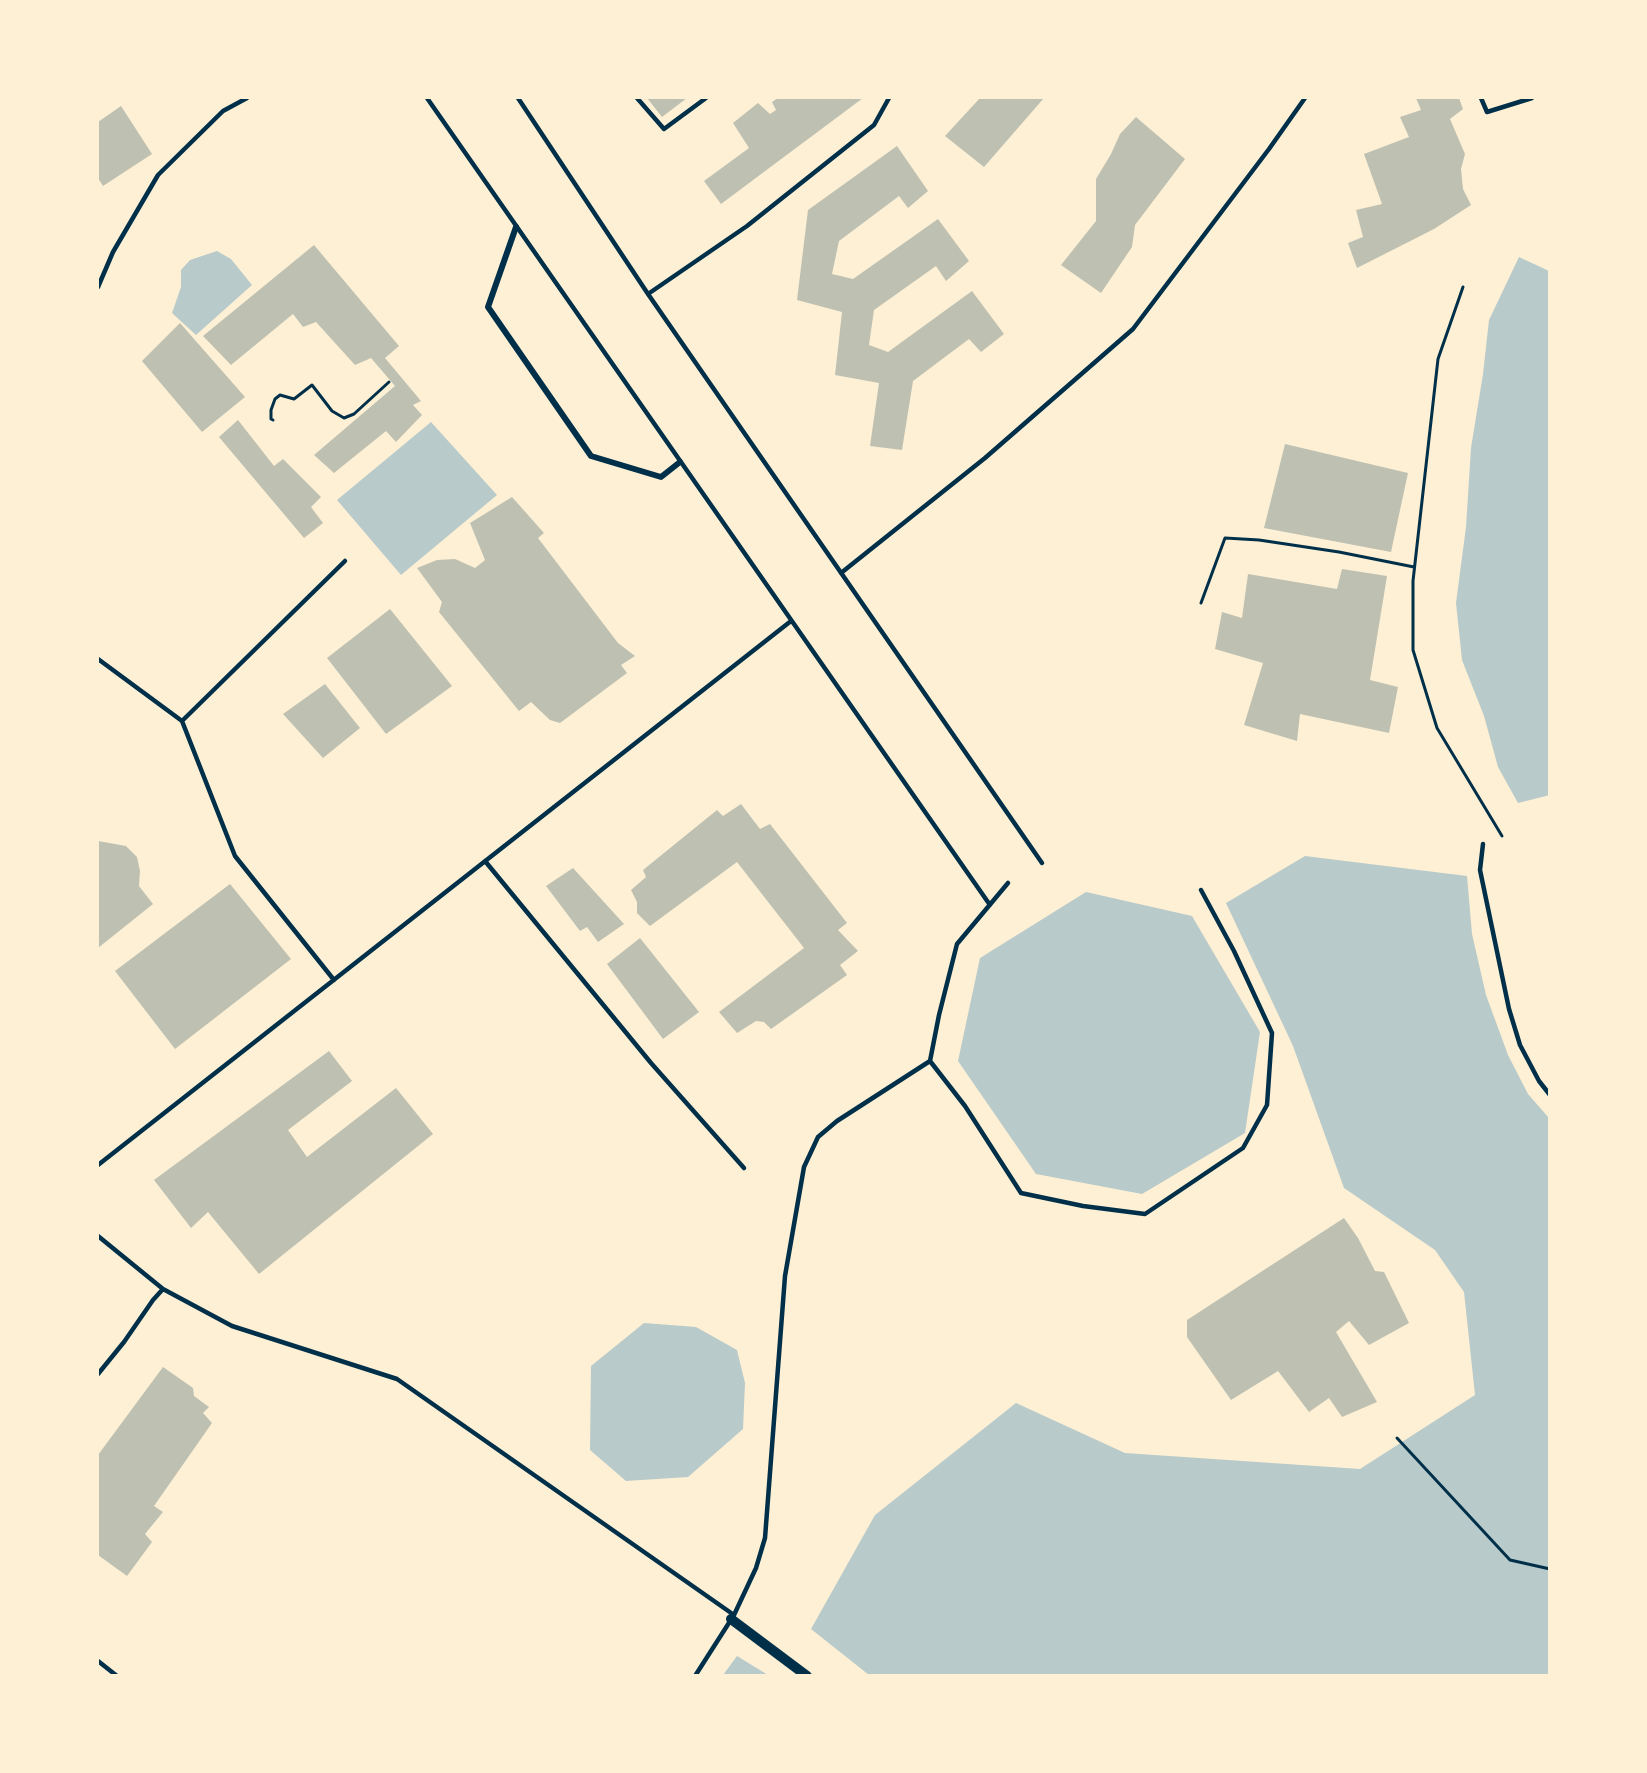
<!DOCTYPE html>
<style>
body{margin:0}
#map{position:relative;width:1647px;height:1773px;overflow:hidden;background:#fdf0d5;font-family:"Golos Text",sans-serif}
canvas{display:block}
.frame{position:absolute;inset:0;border:99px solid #fdf0d5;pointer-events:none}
</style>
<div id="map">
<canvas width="1647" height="1773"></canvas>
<div class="frame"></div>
</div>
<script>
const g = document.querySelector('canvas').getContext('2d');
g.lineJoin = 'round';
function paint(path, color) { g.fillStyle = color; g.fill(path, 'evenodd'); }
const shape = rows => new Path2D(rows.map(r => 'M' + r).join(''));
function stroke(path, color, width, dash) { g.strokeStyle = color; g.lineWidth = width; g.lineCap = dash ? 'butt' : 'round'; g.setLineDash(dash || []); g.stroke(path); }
paint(shape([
 [217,251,231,259,252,285,196,335,172,313,181,287,181,270,190,260],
 [1519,257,1549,271,1550,795,1518,803,1498,767,1484,716,1462,660,1456,603,1466,527,1471,448,1483,374,1489,320],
 [431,422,497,495,401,575,337,500],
 [1305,856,1467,876,1472,934,1486,995,1508,1055,1528,1094,1549,1118,1549,1675,869,1675,811,1629,875,1515,1016,1403,1125,1453,1360,1469,1475,1395,1464,1292,1435,1250,1344,1188,1293,1046,1226,903],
 [1086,892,1192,916,1260,1032,1245,1133,1142,1194,1036,1174,958,1061,980,958],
 [644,1323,696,1327,737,1350,745,1383,743,1429,688,1477,626,1481,590,1450,591,1366],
 [737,1656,768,1675,723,1675]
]), '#b9caca');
paint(shape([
 [647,98,687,98,662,117],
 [778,98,863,98,721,204,704,181,749,148,733,123,758,103,770,114,776,110,772,102],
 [980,98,1044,98,984,167,945,136],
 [1416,98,1459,98,1463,109,1450,119,1465,154,1461,169,1463,189,1471,205,1434,229,1357,268,1348,243,1363,237,1356,210,1382,204,1364,154,1409,137,1400,117,1421,110],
 [121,106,152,154,103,186,98,178,98,122],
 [1136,117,1185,159,1135,225,1132,247,1101,293,1061,265,1096,221,1096,179,1111,154,1120,134],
 [897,146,928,191,908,208,899,196,839,241,832,274,853,279,938,219,969,261,946,281,936,266,874,310,869,345,888,352,972,291,1004,334,981,352,969,339,913,381,902,450,870,446,879,383,835,375,842,312,797,300,808,210],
 [314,245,399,346,385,358,421,401,413,405,422,415,396,442,386,431,334,473,314,455,395,386,371,358,355,365,316,322,303,327,293,314,231,365,203,336],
 [180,323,245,397,202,432,142,361],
 [238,420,274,466,283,459,321,497,311,507,323,523,304,538,219,437],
 [1285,444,1408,473,1391,552,1264,528],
 [512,497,544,533,538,538,618,643,635,656,621,665,627,673,560,723,550,720,531,702,519,711,439,612,442,602,417,568,437,560,455,559,475,568,485,560,470,523],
 [1342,569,1387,576,1370,680,1398,687,1389,733,1300,714,1297,741,1244,725,1263,663,1215,649,1222,612,1242,618,1248,574,1337,589],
 [390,609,452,686,386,734,327,658],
 [325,684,360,728,323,758,283,714],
 [741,804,760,829,770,824,847,923,838,930,858,951,840,965,847,975,771,1029,764,1022,756,1021,737,1033,719,1012,804,948,737,862,650,926,637,913,637,902,631,890,646,877,643,870,717,810,723,816],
 [98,841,126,846,137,857,140,871,139,886,153,904,98,948],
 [573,868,624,924,598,942,587,927,580,931,546,886],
 [230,884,291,959,175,1049,115,971],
 [640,938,699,1012,663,1039,607,964],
 [329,1051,352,1081,288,1130,307,1157,396,1088,433,1134,259,1274,208,1212,191,1228,154,1180],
 [1344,1218,1358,1238,1375,1271,1384,1272,1409,1323,1369,1345,1349,1321,1336,1332,1377,1402,1342,1417,1329,1398,1309,1412,1278,1371,1231,1400,1187,1337,1187,1320],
 [163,1367,193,1388,194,1396,209,1407,203,1413,212,1423,154,1506,163,1512,145,1534,152,1542,127,1576,98,1555,98,1455]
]), '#bec0b2');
stroke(shape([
 [1463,287,1438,359,1413,581,1413,650,1437,728,1502,836],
 [273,420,271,419,271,410,275,399,280,395,294,399,312,385,332,411,344,418,354,414,389,382],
 [1201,603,1225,538,1259,540,1339,552,1414,567],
 [1397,1438,1510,1560,1550,1569]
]), '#003049', 3);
stroke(shape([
 [427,98,990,905],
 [518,98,648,294,1042,863],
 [637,98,664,129,706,98],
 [1481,98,1487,112,1532,98],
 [98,287,113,252,158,175,223,111,247,98],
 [648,294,747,226,874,125,889,98],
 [841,573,985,458,1133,329,1269,149,1305,98],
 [98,659,182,721,235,856,334,980],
 [182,721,345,561],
 [1483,844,1480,870,1509,1009,1520,1045,1539,1081,1550,1095],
 [485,861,651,1063,744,1168],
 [930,1061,965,1106,1021,1193,1083,1206,1145,1214,1243,1148,1267,1105,1272,1033,1234,951,1201,890],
 [98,1165,791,621],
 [98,1236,163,1289,232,1326,397,1379,734,1615],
 [98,1374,124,1342,153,1300,163,1289],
 [98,1661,117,1676],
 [695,1676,734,1615,756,1568,765,1538,785,1276,804,1167,818,1137,837,1121,930,1061,939,1015,957,944,1008,883]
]), '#003049', 4.5);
stroke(shape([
 [516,227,488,307,591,456,661,477,680,462]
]), '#003049', 6);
stroke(shape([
 [731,1619,807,1676]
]), '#003049', 10);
</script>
